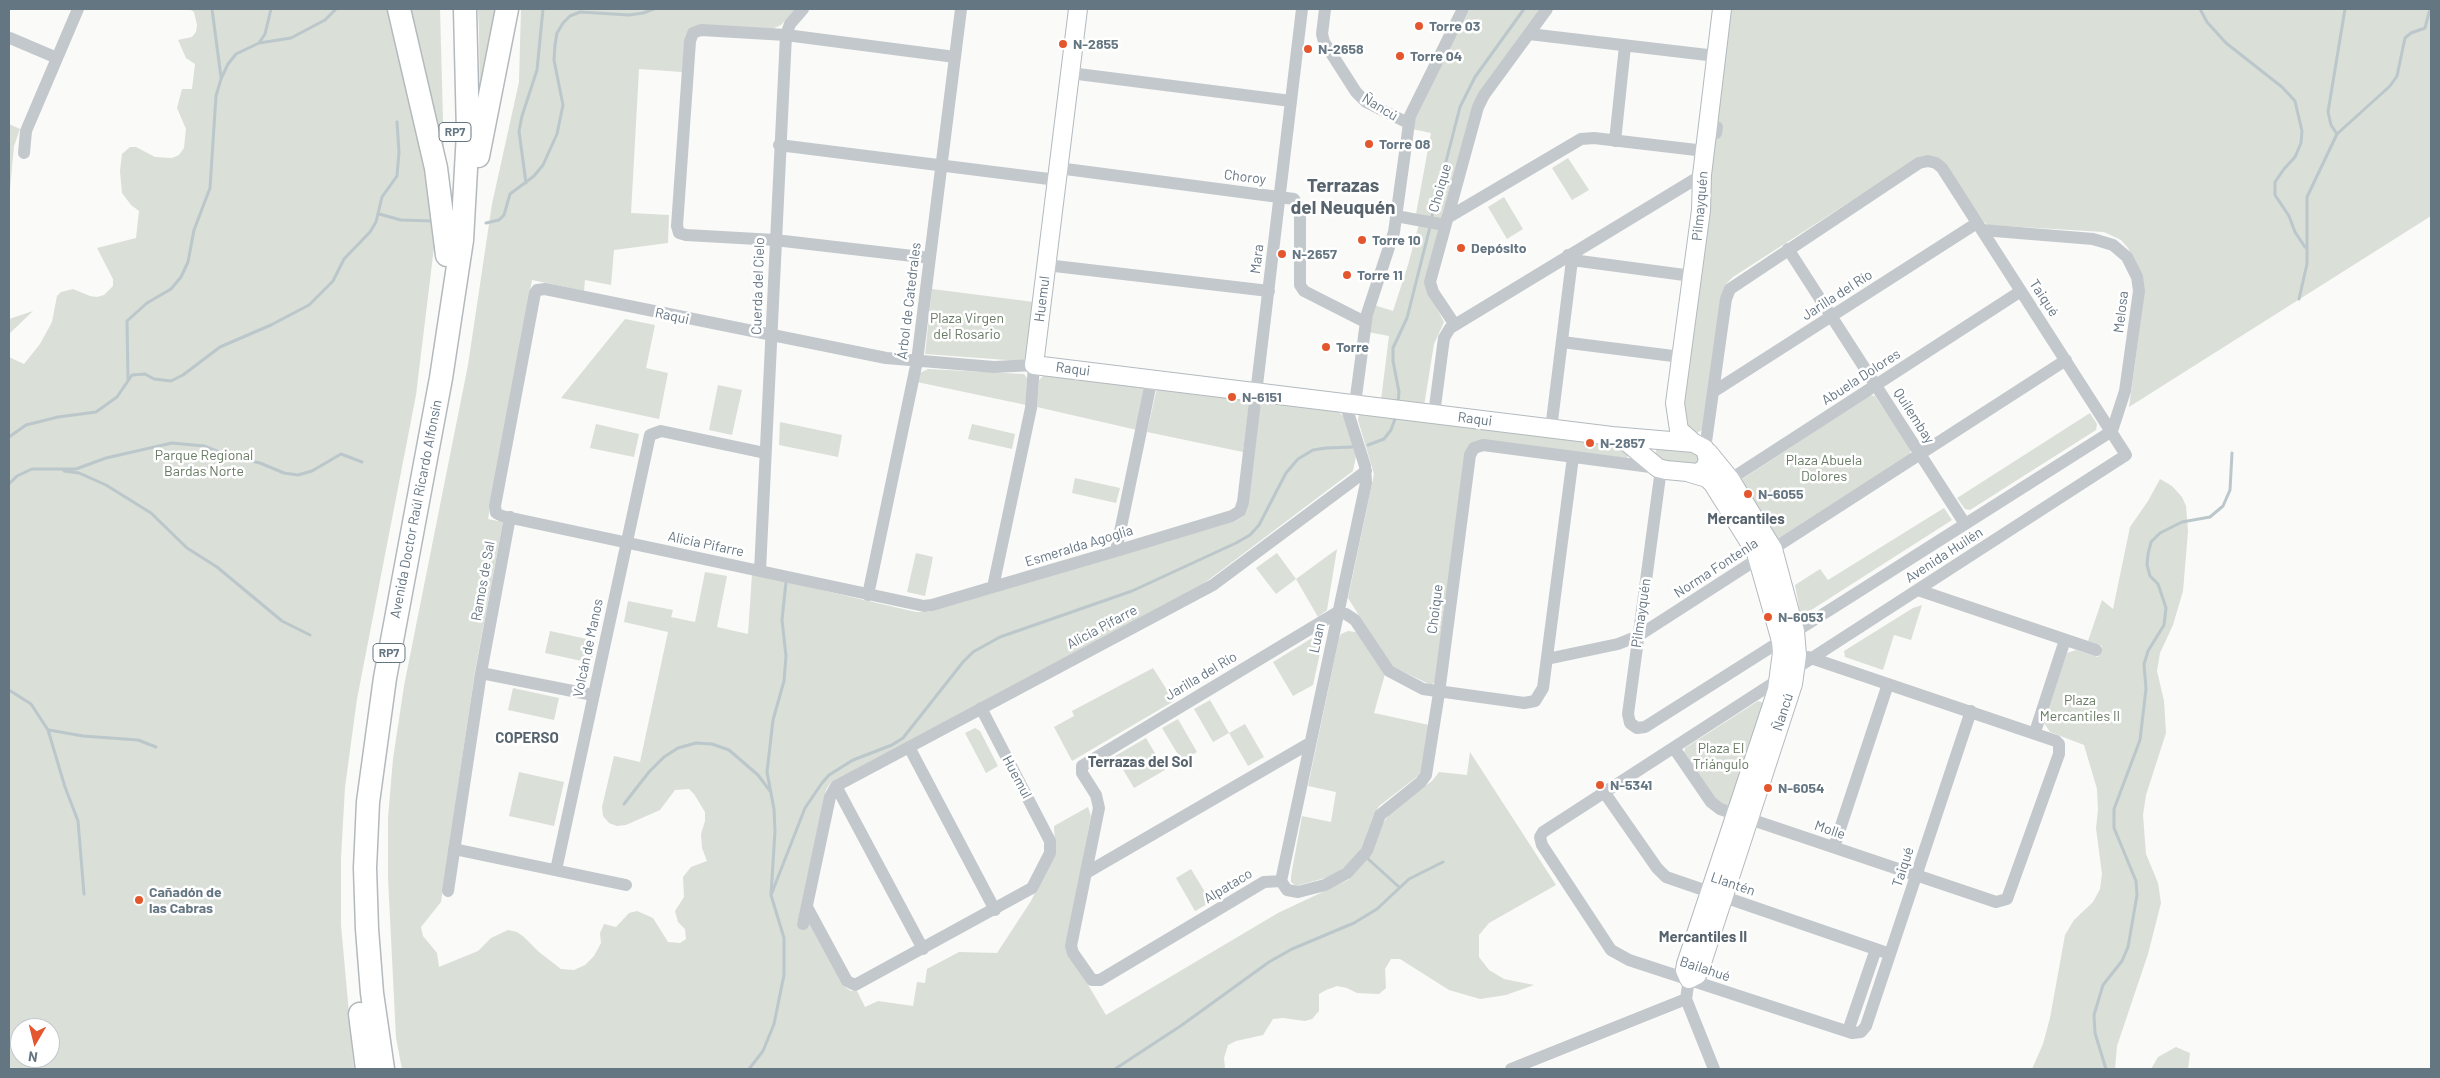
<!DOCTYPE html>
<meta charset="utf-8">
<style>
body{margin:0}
#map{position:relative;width:2440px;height:1078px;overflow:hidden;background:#fafaf8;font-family:Barlow,sans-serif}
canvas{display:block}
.frame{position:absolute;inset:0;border:10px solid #657683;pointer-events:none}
.north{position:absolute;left:10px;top:1018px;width:50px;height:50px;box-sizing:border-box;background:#fff;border:1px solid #c1c8cd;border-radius:50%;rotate:188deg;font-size:14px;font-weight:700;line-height:20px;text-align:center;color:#657683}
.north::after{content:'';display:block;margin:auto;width:18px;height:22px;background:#e4572e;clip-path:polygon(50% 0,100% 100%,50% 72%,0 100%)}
</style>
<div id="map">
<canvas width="2440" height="1078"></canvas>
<div class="frame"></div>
<div class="north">N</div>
</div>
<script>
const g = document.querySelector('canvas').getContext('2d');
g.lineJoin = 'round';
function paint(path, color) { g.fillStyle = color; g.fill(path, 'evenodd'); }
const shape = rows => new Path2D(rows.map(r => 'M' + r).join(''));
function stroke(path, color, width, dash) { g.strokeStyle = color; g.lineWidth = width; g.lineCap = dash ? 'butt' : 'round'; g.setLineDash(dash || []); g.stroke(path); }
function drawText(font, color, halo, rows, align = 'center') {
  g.font = font + ' Barlow,sans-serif'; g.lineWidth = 5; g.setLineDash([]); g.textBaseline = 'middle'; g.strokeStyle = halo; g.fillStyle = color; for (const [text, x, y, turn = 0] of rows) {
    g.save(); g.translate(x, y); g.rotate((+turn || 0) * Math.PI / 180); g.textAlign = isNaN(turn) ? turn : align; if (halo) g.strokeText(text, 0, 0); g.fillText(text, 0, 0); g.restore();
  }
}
paint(shape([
 [189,9,393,9,431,179,435,239,416,395,357,699,345,787,341,858,341,925,354,1069,9,1069,9,357,24,364,40,344,52,322,57,296,61,292,73,289,90,296,97,297,104,295,113,286,113,279,97,248,136,238,139,211,131,205,122,193,120,171,122,154,130,147,136,147,155,157,172,158,179,155,184,148,186,129,177,108,182,89,192,89,195,64,186,58,178,40,192,37,196,32,197,25,194,12],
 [20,1028,50,1028,50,1058,20,1058],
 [405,9,440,9,445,195],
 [478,9,503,9,480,113,479,32],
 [521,9,796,9,781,25,772,29,688,30,685,37,682,72,639,69,631,213,669,215,668,243,614,250,611,285,585,280,584,291,532,280,488,519,503,522,475,671,441,902,421,927,423,936,437,953,439,967,478,951,491,938,508,930,517,932,524,937,539,952,561,969,574,970,585,965,594,956,601,943,600,933,604,924,616,927,629,913,637,911,653,918,668,942,680,943,686,939,685,929,678,922,675,911,684,897,683,877,691,867,707,861,702,848,701,834,705,821,705,812,694,794,689,789,675,790,660,810,626,825,617,826,609,823,603,816,602,807,614,756,640,762,668,632,624,622,628,601,673,610,671,617,695,622,705,572,727,576,717,627,748,634,752,574,916,612,928,612,1236,521,1243,516,1259,407,1264,402,1338,411,1343,416,1356,456,1353,471,1199,587,831,782,826,790,797,924,809,922,845,987,851,991,857,991,865,1007,878,1001,913,1006,917,982,925,983,927,969,959,952,997,953,1031,901,1055,852,1054,826,1088,807,1091,816,1066,948,1106,1015,1278,913,1348,880,1372,854,1383,823,1390,813,1432,781,1439,772,1467,775,1470,752,1556,885,1489,923,1479,935,1479,957,1489,970,1504,979,1534,985,1506,995,1480,999,1449,990,1400,959,1391,959,1385,969,1386,988,1379,994,1357,993,1347,988,1337,986,1326,990,1319,994,1319,1011,1312,1019,1305,1021,1283,1018,1273,1019,1263,1035,1236,1041,1228,1045,1224,1058,1225,1069,402,1069,396,1038,388,878,388,818,393,759,404,686,468,365,492,204,519,82],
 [1470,9,1541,9,1482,89,1425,285,1444,322,1434,344,1424,406,1381,400,1389,336,1368,332,1374,305,1393,311,1408,265,1419,224,1416,214,1431,133,1412,129,1415,116],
 [1728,9,2431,9,2431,216,2129,407,2144,295,2143,278,2128,248,2121,240,2104,232,1988,225,1984,222,1944,163,1918,158,1733,277,1726,284,1702,430,1695,434,1682,423,1710,207,1709,172],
 [9,124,20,129,14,146,9,200],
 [1568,158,1589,190,1572,200,1552,168],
 [1504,197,1523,229,1507,239,1488,207],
 [932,289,1034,302,1026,359,1020,361,925,354],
 [33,311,9,334,9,319],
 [625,319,655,325,646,368,668,373,659,419,561,398],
 [928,369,1024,374,1027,378,1026,405,917,382,920,373],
 [1044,375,1139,384,1145,388,1137,430,1037,407,1039,380],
 [718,385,742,390,732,435,709,430],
 [1157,388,1245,399,1249,405,1243,452,1147,432],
 [1870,395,1875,396,1911,449,1910,454,1776,540,1739,484,1741,480],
 [1359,413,1619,444,1629,453,1627,458,1477,442,1435,682,1431,685,1391,666,1348,598,1374,474,1358,420],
 [2090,413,2097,424,2096,430,1970,510,1965,509,1957,498],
 [780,422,842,435,838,457,779,445],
 [596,424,639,434,634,457,590,448],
 [972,424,1015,434,1012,449,968,439],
 [1697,446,1701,467,1665,466,1654,457,1657,447],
 [1075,478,1120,488,1116,503,1072,493],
 [2160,479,2172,486,2182,497,2186,506,2188,531,2183,591,2173,625,2160,653,2157,671,2164,701,2166,733,2146,795,2143,815,2146,854,2158,883,2161,903,2148,954,2117,1046,2115,1069,2032,1069,2043,1044,2050,1018,2065,935,2074,920,2093,902,2100,889,2102,874,2096,828,2098,810,2097,789,2084,745,2050,732,2044,723,2067,653,2076,650,2098,657,2102,646,2088,641,2102,600,2113,609,2130,527,2148,501],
 [1944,508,1952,520,1805,614,1800,612,1795,585,1820,569,1828,580],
 [1337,549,1327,610,1318,617,1296,579,1276,594,1256,568,1277,553,1296,579],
 [916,553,933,557,925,596,907,592],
 [1922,605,1911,640,1894,635,1883,670,1845,657,1844,651,1913,608],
 [550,631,596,641,591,663,545,653],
 [1348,631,1356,632,1385,674,1374,713,1429,725,1421,771,1418,776,1379,806,1373,816,1363,847,1345,867,1329,877,1296,886,1291,882,1291,876,1302,816,1331,822,1336,792,1308,786,1339,638,1341,634],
 [1317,635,1322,644,1313,685,1293,696,1273,662],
 [1153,668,1174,701,1072,761,1054,727,1074,716,1072,711],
 [513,688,559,698,554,720,508,710],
 [1210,700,1229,733,1245,724,1264,757,1248,766,1229,733,1213,742,1194,709],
 [1758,701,1764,703,1730,806,1718,804,1684,753,1685,748],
 [1178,719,1197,752,1182,761,1162,728],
 [975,728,980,731,998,766,986,773,965,733],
 [1146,738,1165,770,1134,788,1115,756],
 [519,772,564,782,554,826,509,816],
 [1191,869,1211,902,1195,911,1176,878],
 [2176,1047,2190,1053,2188,1069,2151,1069,2158,1057]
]), '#dadfd7');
stroke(shape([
 [212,9,221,77],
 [2200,9,2207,22,2226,43,2282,87,2295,101,2302,131,2301,143,2295,157,2284,169,2275,182,2275,195,2289,216,2295,232,2305,247],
 [259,43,291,38,325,20,336,9],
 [2337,134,2331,125,2328,112,2345,9],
 [526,183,519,131,522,116,537,70,543,9],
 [379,214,401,220,433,221],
 [1431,220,1460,107,1475,77,1524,9],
 [486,223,499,220,504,215,510,194,534,176,543,165,557,134,563,105,554,60,555,45,557,33,563,23,570,16,580,12,629,15,643,13,654,9],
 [2299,299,2307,264,2307,197,2337,134,2390,86,2397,76,2405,38,2411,33,2425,28,2430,9],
 [128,380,127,321,147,303,171,289,181,277,188,262,194,230,210,188,216,96,221,79,228,64,236,54,259,43,265,34,271,9],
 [1398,403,1399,392,1393,361,1393,348,1407,318,1430,227],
 [9,437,26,425,58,417,96,412,117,397,132,375,145,374,154,379,171,381,183,375,220,347,271,325,309,305,333,281,344,259,370,232,376,222,382,197,397,176,399,152,397,122],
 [1368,445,1384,439,1391,430,1396,416],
 [64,471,79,473,106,485,151,513,187,548,217,567,282,621,310,635],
 [9,484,17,476,32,469,76,469,106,458,172,443,204,446,229,456,260,463,284,473,298,475,312,471,341,454,362,462],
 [9,690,31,704,48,730,65,787,78,821,84,894],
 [49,730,83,736,138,740,156,747],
 [624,804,649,772,664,757,678,748,696,743,712,744,729,750,758,775,770,791],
 [1366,857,1399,887],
 [771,895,805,808,822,783,829,775,853,760,892,745,903,738,963,662,973,652,1000,637,1132,591,1236,543,1250,535,1259,525,1286,473,1298,459,1313,450,1326,448,1352,447],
 [749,1069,763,1051,774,1024,784,975,784,938,771,895,775,831,774,809,767,772,773,720,784,681,786,656,782,620,786,582],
 [1115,1069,1182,1025,1269,962,1292,949,1354,923,1377,909,1409,879,1443,862],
 [2106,1069,2095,1033,2094,1015,2103,985,2122,961,2128,947,2137,895,2136,881,2114,828,2114,809,2140,740,2146,689,2144,664,2148,651,2164,625,2166,608,2158,584,2150,576,2147,565,2148,554,2151,542,2160,533,2182,522,2210,517,2223,506,2230,490,2232,453]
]), '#bbc7cb', 3);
const secondary = shape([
 [1078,9,1034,365,1612,436,1694,443,1705,449,1708,460,1705,468,1698,473,1666,470,1658,468,1628,443,1612,436],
 [1694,443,1679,430,1675,403,1701,210,1702,175,1722,9],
 [1690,473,1707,478,1713,484,1756,553,1781,641,1782,652,1777,690,1686,964,1685,970,1689,979,1697,975,1700,969,1793,684,1797,655,1795,631,1773,549,1730,479,1708,452]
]);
const highway = shape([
 [399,9,436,168,447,255],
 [478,156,507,9],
 [360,1014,367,1069],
 [383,1069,372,993,367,929,365,868,368,802,385,678,441,378,462,240,468,133,465,9]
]);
stroke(secondary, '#b3babf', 20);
stroke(highway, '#b4b9bd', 25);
stroke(shape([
 [1325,9,1322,34,1324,42,1356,92,1366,102,1408,123],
 [1529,34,1716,56],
 [10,38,57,58],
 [1070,73,1291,101],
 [1713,126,1717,127,1716,133,1713,132,1713,126],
 [1615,141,1625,46],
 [779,145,1057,180],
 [24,153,26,131,78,9],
 [1058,168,1294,199,1300,209,1300,285,1304,291,1365,322],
 [1396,216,1445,225],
 [1447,218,1581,139,1594,138,1705,151],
 [1788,249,1965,524],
 [930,258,775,240,686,235,679,233,677,226,690,41,693,33,701,30,786,35,955,57],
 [1572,260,1692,276],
 [1046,265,1269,291],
 [1455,325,1433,292,1430,282,1478,107,1484,95,1547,9],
 [1562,342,1681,357],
 [1713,392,1977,223],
 [1355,404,1367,314,1394,232,1410,116,1463,9],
 [1434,414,1444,338,1450,328,1702,175],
 [1551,429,1572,260,1568,255],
 [1705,449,1726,299,1730,289,1919,163,1928,161,1936,163,1942,168,2126,455,1543,832,1540,837,1542,845,1611,950,1629,960,1852,1033,1861,1032,1866,1026,1971,711],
 [1661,469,1628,714,1630,723,1637,728,1645,727,2112,431,2125,391,2139,291,2137,277,2127,257,2113,245,2093,239,1982,230],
 [1723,484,2021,291],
 [1116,551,1152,378],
 [760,571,786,35,790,24,803,9],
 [993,587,1031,408,1034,365,994,367,886,358,545,289,537,290,535,293,495,506,496,513,502,516,924,606,932,605,993,587,1116,551,1232,516,1240,511,1243,502,1302,9],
 [1918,590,2096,650],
 [868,595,917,361,961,9],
 [1547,659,1618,644,1638,636,2066,360],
 [481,673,593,695],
 [2035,732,2065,640],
 [909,747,995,910],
 [1674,748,1711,802,1720,809,1996,902,2007,899,2059,754,2059,744,2056,741,1808,657],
 [836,786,923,949],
 [1604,792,1657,868,1666,877,1890,954],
 [1834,847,1888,684],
 [454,849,626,885],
 [556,870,650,435,661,431,765,453],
 [1086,873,1310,743],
 [1281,881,1264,882,1100,980,1092,980,1073,953,1071,946,1099,808,1096,795,1082,773,1082,766,1338,612,1346,614,1355,620,1389,671,1423,689,1524,703,1535,701,1543,688,1573,457],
 [1281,881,1287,890,1298,892,1325,885,1347,873,1367,851,1380,815,1421,782,1426,775,1439,693,1470,455,1474,448,1483,445,1658,468],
 [1281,881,1366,483,1365,466,1345,403],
 [448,891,481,673,510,517],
 [807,907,847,981,855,985,1032,888,1050,853,1050,841,981,708],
 [803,924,830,797,836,786,1213,585,1366,471],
 [1689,979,1686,999,1714,1069],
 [1848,1031,1876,949],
 [1511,1069,1686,999]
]), '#c3c8cc', 12);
stroke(secondary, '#fff', 18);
stroke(highway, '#fff', 22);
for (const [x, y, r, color] of [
 [1419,26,5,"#e4572e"],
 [1063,44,5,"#e4572e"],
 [1308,49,5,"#e4572e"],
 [1400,56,5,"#e4572e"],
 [1369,144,5,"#e4572e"],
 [1362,240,5,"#e4572e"],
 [1461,248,5,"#e4572e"],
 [1282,254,5,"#e4572e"],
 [1347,275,5,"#e4572e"],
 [1326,347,5,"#e4572e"],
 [1232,397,5,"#e4572e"],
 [1590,443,5,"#e4572e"],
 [1748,494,5,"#e4572e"],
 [1768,617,5,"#e4572e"],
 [1600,785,5,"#e4572e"],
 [1768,788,5,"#e4572e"],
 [139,900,5,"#e4572e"]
]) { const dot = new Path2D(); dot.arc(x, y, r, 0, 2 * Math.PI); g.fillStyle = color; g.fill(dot); stroke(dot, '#fff', 2); }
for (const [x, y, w] of [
 [455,132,32],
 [389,653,32]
]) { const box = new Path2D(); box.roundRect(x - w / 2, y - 9.5, w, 19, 4); g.fillStyle = '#fff'; g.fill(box); stroke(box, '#657683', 1); }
drawText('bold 12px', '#657683', null, [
 ["RP7",455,132],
 ["RP7",389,653]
]);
drawText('bold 14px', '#657683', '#fff', [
 ["Torre 03",1429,26],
 ["N-2855",1073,44],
 ["N-2658",1318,49],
 ["Torre 04",1410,56],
 ["Torre 08",1379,144],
 ["Torre 10",1372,240],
 ["Depósito",1471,248],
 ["N-2657",1292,254],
 ["Torre 11",1357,275],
 ["Torre",1336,347],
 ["N-6151",1242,397],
 ["N-2857",1600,443],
 ["N-6055",1758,494],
 ["N-6053",1778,617],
 ["N-5341",1610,785],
 ["N-6054",1778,788],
 ["Cañadón de",149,892],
 ["las Cabras",149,908]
], 'left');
drawText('14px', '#657683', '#fff', [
 ["Ñancú",1380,107,31],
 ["Choroy",1245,177,7],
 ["Choique",1440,188,-74],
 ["Pilmayquén",1700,206,-85],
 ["Mara",1257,259,-83],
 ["Cuerda del Cielo",758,286,-88],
 ["Jarilla del Río",1837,295,-33],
 ["Taiqué",2044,298,57],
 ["Huemul",1042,299,-83],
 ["Árbol de Catedrales",909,301,-83],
 ["Melosa",2121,312,-83],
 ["Raqui",672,316,12],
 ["Raqui",1073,369,7],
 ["Abuela Dolores",1861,377,-33],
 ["Quilembay",1914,416,57],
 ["Raqui",1475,419,7],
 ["Avenida Doctor Raúl Ricardo Alfonsín",416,509,-79],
 ["Alicia Pifarre",706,544,12],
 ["Esmeralda Agoglia",1079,546,-17],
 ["Avenida Huilén",1944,555,-33],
 ["Norma Fontenla",1716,568,-33],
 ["Ramos de Sal",483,581,-80],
 ["Choique",1435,609,-83],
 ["Pilmayquén",1641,613,-82],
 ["Alicia Pifarre",1102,627,-28],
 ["Luan",1317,638,-78],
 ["Volcán de Manos",588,648,-78],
 ["Jarilla del Río",1201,676,-31],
 ["Ñancú",1783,712,-72],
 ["Huemul",1017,777,62],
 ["Molle",1830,830,19],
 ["Taiqué",1903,867,-72],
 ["Llantén",1733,884,19],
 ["Alpataco",1228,886,-31],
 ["Bailahué",1705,969,18]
]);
drawText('14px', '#687a64', '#fff', [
 ["Plaza Virgen",967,318],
 ["del Rosario",967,334],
 ["Parque Regional",204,455],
 ["Bardas Norte",204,471],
 ["Plaza Abuela",1824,460],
 ["Dolores",1824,476],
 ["Plaza",2080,700],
 ["Mercantiles II",2080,716],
 ["Plaza El",1721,748],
 ["Triángulo",1721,764]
]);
drawText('bold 15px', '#57646e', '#fff', [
 ["Mercantiles",1746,519],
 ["COPERSO",527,738],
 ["Terrazas del Sol",1140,762],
 ["Mercantiles II",1703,937]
]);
drawText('bold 19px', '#57646e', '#fff', [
 ["Terrazas",1343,186],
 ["del Neuquén",1343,208]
]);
</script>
